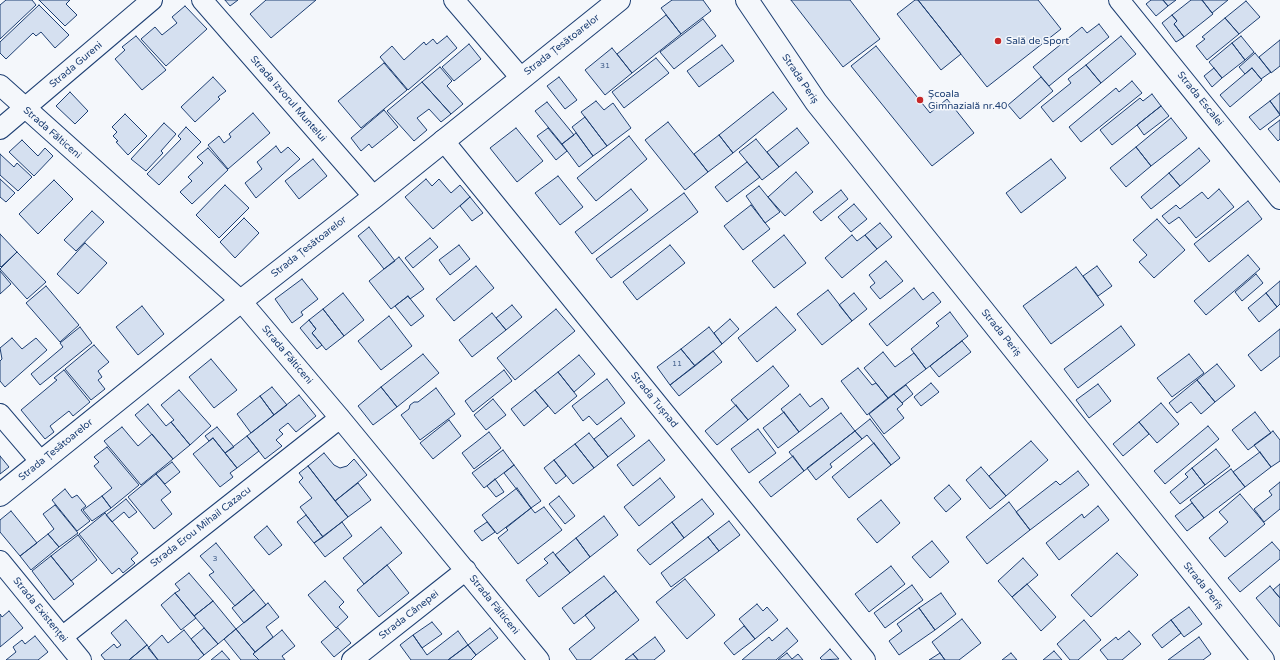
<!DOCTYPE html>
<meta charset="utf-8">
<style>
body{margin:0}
canvas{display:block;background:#f4f7fb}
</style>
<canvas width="1280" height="660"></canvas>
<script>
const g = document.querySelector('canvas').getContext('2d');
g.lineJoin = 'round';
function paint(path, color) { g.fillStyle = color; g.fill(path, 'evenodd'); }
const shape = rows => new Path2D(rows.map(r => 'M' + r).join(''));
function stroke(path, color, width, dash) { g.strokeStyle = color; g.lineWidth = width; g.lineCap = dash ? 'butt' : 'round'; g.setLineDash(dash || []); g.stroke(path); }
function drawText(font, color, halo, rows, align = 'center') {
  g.font = font + ' "Varela Round",sans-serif'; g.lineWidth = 3; g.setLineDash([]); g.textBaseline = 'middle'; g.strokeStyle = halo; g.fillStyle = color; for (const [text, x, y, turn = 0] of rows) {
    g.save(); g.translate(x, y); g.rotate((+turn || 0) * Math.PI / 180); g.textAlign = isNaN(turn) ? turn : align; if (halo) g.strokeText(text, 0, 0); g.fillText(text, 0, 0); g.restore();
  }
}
const building = shape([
 [6,0,32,0,36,5,0,39,0,5,6,0],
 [39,0,70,0,66,4,77,15,65,26,39,0],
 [225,0,238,0,230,6,225,0],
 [266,0,316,0,271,38,250,14,266,0],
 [672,0,703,0,711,11,681,34,661,8,672,0],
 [791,0,850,0,880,39,843,67,791,0],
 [915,0,918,0,961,54,941,70,897,14,915,0],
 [918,0,1038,0,1061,29,987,87,918,0],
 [1151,0,1163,0,1168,6,1156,16,1146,4,1151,0],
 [1163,0,1176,0,1168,6,1163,0],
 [1191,0,1202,0,1213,14,1184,37,1174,24,1177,21,1172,15,1191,0],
 [1202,0,1228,0,1212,13,1202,0],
 [1246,1,1260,17,1239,34,1225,18,1246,1],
 [39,5,69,35,55,48,41,32,36,36,33,33,6,59,0,53,0,42,39,5],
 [185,6,207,29,166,66,141,39,155,27,162,35,177,23,172,17,185,6],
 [666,15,681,34,632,73,617,54,666,15],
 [1172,15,1177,21,1174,24,1184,37,1176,42,1162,23,1172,15],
 [1225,18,1239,34,1207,60,1196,46,1205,39,1202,37,1225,18],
 [703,19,716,36,674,69,660,52,703,19],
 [1099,24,1109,37,1049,86,1033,67,1082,27,1087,33,1099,24],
 [136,36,166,70,142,90,115,59,125,50,122,47,136,36],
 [447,36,457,48,408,90,380,57,392,46,404,60,424,42,426,45,433,39,437,44,447,36],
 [1121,36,1136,54,1101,83,1086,65,1121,36],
 [1241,36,1254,52,1245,60,1232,43,1241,36],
 [1280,40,1280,66,1271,73,1259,57,1280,40],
 [1232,43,1245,60,1222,78,1209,62,1232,43],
 [469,44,481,59,454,81,442,67,469,44],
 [722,45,734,61,699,87,687,71,722,45],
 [876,46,930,113,947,99,974,133,932,166,851,66,876,46],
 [612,48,632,73,605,95,585,70,612,48],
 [1255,53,1271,72,1261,79,1252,68,1245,74,1239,67,1255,53],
 [656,58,669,73,624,108,612,92,656,58],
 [384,63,407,90,361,128,338,101,384,63],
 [1086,65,1101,83,1053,122,1041,107,1071,83,1068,79,1086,65],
 [440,67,452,81,447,86,463,104,451,114,422,82,440,67],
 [1214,68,1222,78,1212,87,1204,76,1214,68],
 [1252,68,1262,80,1230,107,1220,95,1252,68],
 [213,77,226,91,218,97,220,99,195,122,181,107,213,77],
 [559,77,577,100,565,109,547,86,559,77],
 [1041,77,1053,91,1020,119,1008,105,1041,77],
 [1132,81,1142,93,1081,142,1069,127,1116,88,1119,92,1132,81],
 [422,82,451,114,441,122,429,109,417,118,427,130,414,141,387,111,422,82],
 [70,92,88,111,75,124,56,106,70,92],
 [773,92,787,109,733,153,719,135,773,92],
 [1280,93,1280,114,1270,101,1280,93],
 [1152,94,1161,106,1112,145,1100,130,1140,98,1143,101,1152,94],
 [596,101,604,110,613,103,631,128,607,146,581,112,596,101],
 [1270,101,1280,115,1260,130,1249,117,1270,101],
 [547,102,574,135,562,144,535,111,547,102],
 [1161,106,1169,116,1144,135,1137,125,1161,106],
 [384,110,398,127,372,148,369,144,361,151,351,138,384,110],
 [253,113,270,133,228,169,208,145,219,136,224,143,231,137,229,134,253,113],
 [125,114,147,136,128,155,116,142,118,141,113,136,117,132,112,127,125,114],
 [585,117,607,146,593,156,572,127,585,117],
 [1171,118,1187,138,1151,166,1136,147,1171,118],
 [1280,120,1280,139,1278,141,1268,129,1280,120],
 [668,122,708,172,685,190,645,140,668,122],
 [164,123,176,134,161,151,163,153,146,171,131,159,164,123],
 [186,127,201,142,159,185,147,174,181,139,178,136,186,127],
 [516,128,543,161,517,182,490,148,516,128],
 [548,128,567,151,556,160,537,136,548,128],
 [797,128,809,143,779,167,767,152,797,128],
 [576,133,593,156,579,167,562,144,576,133],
 [719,135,733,153,708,172,694,154,719,135],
 [629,136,647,159,596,201,577,178,629,136],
 [756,139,779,167,762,180,739,152,756,139],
 [22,140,38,156,45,148,53,156,34,176,9,152,22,140],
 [276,146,281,153,288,147,300,159,256,198,245,183,262,169,257,162,276,146],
 [1136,147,1151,166,1126,187,1110,168,1136,147],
 [208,148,228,170,192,204,180,192,192,181,188,177,203,163,197,157,208,148],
 [1199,148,1210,161,1180,186,1169,173,1199,148],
 [0,154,14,167,17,163,32,177,18,191,0,175,0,154],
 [313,159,327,176,299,199,285,181,313,159],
 [1051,159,1066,178,1021,213,1006,193,1051,159],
 [747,162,760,177,727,202,715,187,747,162],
 [796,172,813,192,785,216,768,197,796,172],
 [1169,173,1180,186,1151,209,1141,197,1169,173],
 [558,176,583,207,560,225,535,193,558,176],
 [0,179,15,193,6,202,0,197,0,179],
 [426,179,432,186,439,179,451,193,460,185,470,197,433,229,405,197,426,179],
 [54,180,73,199,38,234,19,214,54,180],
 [225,185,249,208,219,238,196,215,225,185],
 [759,186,780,212,765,223,746,196,759,186],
 [631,189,648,210,592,254,575,232,631,189],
 [1219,189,1234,207,1196,238,1179,217,1169,224,1162,216,1176,205,1180,209,1202,192,1208,199,1219,189],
 [841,190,848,199,821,221,813,212,841,190],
 [684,193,698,212,611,278,596,259,684,193],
 [470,197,483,213,472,221,460,206,470,197],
 [1248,201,1262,219,1209,262,1194,244,1248,201],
 [854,204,867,219,851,232,838,217,854,204],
 [751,205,770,229,743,250,724,226,751,205],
 [92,211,104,222,76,251,64,240,92,211],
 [244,218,259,233,235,258,220,242,244,218],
 [1157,219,1185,250,1154,278,1139,262,1147,255,1133,240,1157,219],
 [880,223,892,237,877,249,865,235,880,223],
 [369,227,395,261,384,269,358,236,369,227],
 [0,234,17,252,1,267,0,266,0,234],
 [784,235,806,263,774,288,752,261,784,235],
 [852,235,857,241,865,235,877,249,842,278,825,258,852,235],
 [430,238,438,247,413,268,405,258,430,238],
 [85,243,107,263,78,294,57,274,85,243],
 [459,245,470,259,450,275,439,260,459,245],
 [670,245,685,263,637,300,623,282,670,245],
 [17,252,46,282,27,299,0,269,17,252],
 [1248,255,1260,269,1206,315,1194,301,1248,255],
 [399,257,424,289,410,299,408,296,391,309,369,281,399,257],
 [886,261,903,281,880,299,870,287,875,283,869,275,886,261],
 [476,266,494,288,454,321,436,299,476,266],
 [1097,266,1112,286,1098,296,1083,276,1097,266],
 [1076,267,1104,305,1051,344,1023,306,1076,267],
 [0,271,11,284,0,294,0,271],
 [1256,274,1263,283,1242,301,1235,292,1256,274],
 [302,279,318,299,301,312,303,315,292,323,275,299,302,279],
 [1280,281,1280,304,1277,307,1266,293,1280,281],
 [46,286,79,325,60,342,26,303,46,286],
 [914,288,923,300,933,292,941,302,887,346,869,324,914,288],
 [828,290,852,321,822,345,797,314,828,290],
 [343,293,364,320,344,336,323,309,343,293],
 [854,293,867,309,852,321,839,305,854,293],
 [1266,293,1277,307,1259,322,1248,308,1266,293],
 [408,296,424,316,411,326,395,306,408,296],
 [512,305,522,317,506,330,496,318,512,305],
 [142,306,164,334,138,355,116,327,142,306],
 [776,307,796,330,757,362,738,338,776,307],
 [323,309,344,336,326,350,312,333,316,329,309,320,323,309],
 [556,309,575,331,515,380,497,358,556,309],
 [950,312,968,336,926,369,911,349,939,326,936,323,950,312],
 [492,313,506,330,472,357,459,340,492,313],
 [389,316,412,346,381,370,358,341,389,316],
 [730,319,739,329,722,344,714,333,730,319],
 [309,320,316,329,312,333,322,345,317,349,300,328,309,320],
 [1121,326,1135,345,1078,388,1064,369,1121,326],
 [80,327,92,343,40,385,31,374,63,347,60,343,80,327],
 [709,327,722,344,695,366,681,349,709,327],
 [1280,329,1280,356,1261,371,1248,355,1280,329],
 [12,338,22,349,36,338,47,350,5,387,0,381,0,361,2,359,0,348,12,338],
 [962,341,971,352,939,377,930,366,962,341],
 [94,345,109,362,98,371,102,377,98,380,105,389,91,400,65,369,94,345],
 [681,349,695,366,670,385,657,367,681,349],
 [713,351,722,362,679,396,670,385,713,351],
 [883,352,895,367,914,353,926,369,888,398,864,368,883,352],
 [423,354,439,373,397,407,381,387,423,354],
 [1189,354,1204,373,1172,397,1157,378,1189,354],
 [579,355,595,374,574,392,558,372,579,355],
 [211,359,237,390,214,408,189,377,211,359],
 [1217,364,1235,386,1215,402,1197,380,1217,364],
 [773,366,789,386,748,420,731,400,773,366],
 [858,368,872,385,876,383,888,398,867,415,841,381,858,368],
 [64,370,90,402,73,416,69,411,50,426,54,432,45,439,21,410,57,380,54,378,64,370],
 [504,370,512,381,473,412,465,401,504,370],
 [558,372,577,396,555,414,535,390,558,372],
 [607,379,625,403,597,425,589,416,583,421,572,406,607,379],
 [1197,380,1215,402,1201,414,1191,402,1177,413,1169,403,1197,380],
 [931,383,939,392,921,406,914,397,931,383],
 [1098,384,1111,401,1089,418,1076,400,1098,384],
 [906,385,913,394,902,403,894,394,906,385],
 [272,387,287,405,274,415,260,396,272,387],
 [381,387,397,407,373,425,358,406,381,387],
 [436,388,455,414,420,440,401,415,409,409,410,405,414,402,418,402,436,388],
 [179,390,211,426,190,445,171,422,174,420,161,405,179,390],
 [535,390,548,406,524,426,511,409,535,390],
 [800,394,810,407,822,398,829,408,799,432,781,409,800,394],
 [894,394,903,404,897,409,904,418,884,434,869,414,894,394],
 [299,395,316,416,296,432,288,423,279,430,283,434,276,440,282,446,265,459,247,436,299,395],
 [260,396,274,415,251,433,237,414,260,396],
 [493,399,506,415,486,430,474,415,493,399],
 [1161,403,1179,424,1157,443,1139,422,1161,403],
 [148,404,166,426,171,422,190,445,173,459,135,415,148,404],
 [736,405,748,420,717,445,705,431,736,405],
 [784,412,799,432,778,448,763,428,784,412],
 [1255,412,1271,433,1248,450,1232,430,1255,412],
 [841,413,855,431,804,471,789,452,841,413],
 [621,418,635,436,608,457,594,439,621,418],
 [870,419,900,458,891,465,867,435,862,439,855,431,870,419],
 [449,420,461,436,433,459,420,443,449,420],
 [1139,422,1149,434,1123,456,1113,444,1139,422],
 [1208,426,1219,439,1165,484,1154,471,1208,426],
 [122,427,138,446,152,434,173,459,141,485,104,441,122,427],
 [217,427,234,447,225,453,213,438,209,441,205,436,217,427],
 [758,429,776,453,749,473,731,449,758,429],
 [855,431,862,439,830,464,832,467,816,480,807,468,855,431],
 [1273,431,1280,440,1280,461,1271,467,1254,445,1273,431],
 [489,432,501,448,474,469,462,453,489,432],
 [589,433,608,457,594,468,575,444,589,433],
 [247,436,259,451,237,468,225,453,247,436],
 [213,438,237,468,230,473,233,477,220,487,193,454,213,438],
 [649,440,665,460,633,486,617,465,649,440],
 [1031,441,1048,460,1006,496,989,476,1031,441],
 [874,443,891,465,849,498,832,477,874,443],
 [575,444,594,468,573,484,554,460,575,444],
 [107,447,139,485,111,508,102,496,112,488,94,466,99,462,94,457,107,447],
 [1216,449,1230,466,1205,485,1192,468,1216,449],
 [503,450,514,465,484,488,472,473,503,450],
 [1260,452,1271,467,1245,487,1233,472,1260,452],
 [324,453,334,465,340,468,347,466,354,459,367,475,335,501,308,466,324,453],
 [0,456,9,467,0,474,0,456],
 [793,456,804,471,771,497,759,482,793,456],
 [554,460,566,476,556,484,544,468,554,460],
 [172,462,180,472,165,484,156,474,172,462],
 [514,465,541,501,531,508,504,473,514,465],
 [308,466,348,517,323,537,300,507,312,498,299,482,303,478,299,473,308,466],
 [981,467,1006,496,990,509,966,480,981,467],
 [1192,468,1205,485,1180,504,1170,492,1188,477,1185,474,1192,468],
 [1231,469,1245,487,1204,518,1190,500,1231,469],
 [1078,471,1089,485,1030,530,1016,512,1056,481,1060,485,1078,471],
 [156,474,171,492,161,500,172,514,154,529,128,497,156,474],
 [660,478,675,497,639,526,624,507,660,478],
 [495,479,504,492,496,497,487,486,495,479],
 [1280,482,1280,509,1264,522,1254,509,1272,495,1269,491,1280,482],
 [358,483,371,500,348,517,335,501,358,483],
 [949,485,961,499,946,512,934,498,949,485],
 [517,488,531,508,497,534,482,515,517,488],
 [65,489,72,498,77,495,86,506,81,510,90,521,77,531,52,500,65,489],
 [1240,494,1265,524,1225,557,1209,538,1228,522,1219,512,1240,494],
 [102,496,111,508,92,521,83,510,102,496],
 [559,496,575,516,565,524,549,504,559,496],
 [126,499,137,512,129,518,124,512,112,522,106,515,126,499],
 [702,499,714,514,684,538,672,522,702,499],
 [881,500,900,523,877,543,857,519,881,500],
 [1009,502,1030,530,987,564,966,537,1009,502],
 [1192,503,1204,518,1187,531,1175,516,1192,503],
 [55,505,78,533,59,547,48,534,54,529,43,514,55,505],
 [1098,506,1109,520,1059,560,1046,543,1082,514,1084,518,1098,506],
 [544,507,562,530,518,564,498,538,508,530,506,528,531,508,535,513,544,507],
 [11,511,37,543,20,556,0,532,0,520,11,511],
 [105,513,138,553,131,559,135,563,123,573,119,568,112,574,79,534,105,513],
 [306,515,323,537,314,543,297,522,306,515],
 [604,516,618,535,590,557,576,538,604,516],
 [729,521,740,535,719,551,708,537,729,521],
 [342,522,352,536,325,557,314,543,342,522],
 [487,522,495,532,482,541,474,531,487,522],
 [672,522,684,538,650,565,637,550,672,522],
 [267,526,282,545,269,555,254,537,267,526],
 [381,527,402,553,364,584,343,558,381,527],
 [48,534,59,547,31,570,20,556,48,534],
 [78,535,97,560,71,581,51,556,78,535],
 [708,537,719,551,671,587,661,573,708,537],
 [576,538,590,557,570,573,555,555,576,538],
 [932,541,949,562,930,578,912,557,932,541],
 [1272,542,1280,551,1280,559,1240,592,1228,578,1272,542],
 [216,543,254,590,235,606,209,575,214,572,200,556,216,543],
 [553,552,570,573,539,597,526,580,548,563,544,559,553,552],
 [1117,553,1138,575,1091,617,1071,595,1117,553],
 [51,556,74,584,54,600,32,571,51,556],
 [1023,558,1038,575,1012,597,998,581,1023,558],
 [387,565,409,593,379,617,357,590,387,565],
 [891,566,905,584,869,612,855,594,891,566],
 [189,573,213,601,194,616,175,593,180,590,175,584,189,573],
 [604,576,616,591,574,624,562,608,604,576],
 [685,579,715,615,687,639,656,602,685,579],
 [325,581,344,602,339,607,348,617,336,628,308,595,325,581],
 [1027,584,1056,617,1041,631,1012,597,1027,584],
 [1280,584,1280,598,1273,590,1280,584],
 [912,585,923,600,885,628,874,613,912,585],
 [1270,586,1280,598,1280,627,1256,598,1270,586],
 [254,590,266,605,244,623,232,608,254,590],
 [616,591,639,620,590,660,577,660,569,649,595,628,585,615,616,591],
 [175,593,196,618,181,630,161,605,175,593],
 [941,593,956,614,935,630,919,608,941,593],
 [213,601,236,629,218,644,194,616,213,601],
 [268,603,279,617,266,627,273,637,255,652,236,629,268,603],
 [757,604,763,611,767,607,778,620,755,639,739,619,757,604],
 [1189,607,1202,624,1184,637,1171,620,1189,607],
 [919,608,935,630,899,655,889,641,902,631,897,624,919,608],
 [9,611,23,628,0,647,0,614,2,617,9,611],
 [962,619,981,643,959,660,945,660,932,642,962,619],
 [126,620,147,645,129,660,105,660,101,655,114,644,117,648,121,645,111,633,126,620],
 [1084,620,1101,640,1078,660,1070,660,1057,644,1084,620],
 [1171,620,1181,633,1162,648,1152,635,1171,620],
 [432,622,442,634,422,648,413,635,432,622],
 [744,626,755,639,734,655,724,643,744,626],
 [204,628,218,644,204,655,191,639,204,628],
 [338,628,351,643,334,657,321,642,338,628],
 [490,628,498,638,476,655,468,645,490,628],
 [787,628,798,641,776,660,742,660,769,637,772,641,787,628],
 [236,629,255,652,253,654,259,660,241,660,224,639,236,629],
 [184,630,204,655,198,660,158,660,148,648,162,635,168,643,184,630],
 [282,630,295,646,282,656,285,660,259,660,253,654,282,630],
 [458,631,468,645,448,660,411,660,400,645,413,635,427,655,458,631],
 [1129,631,1141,644,1122,660,1108,660,1100,650,1116,637,1118,640,1129,631],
 [35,636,48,652,38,660,6,660,16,652,13,647,22,640,25,644,35,636],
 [655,637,665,651,654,660,638,660,633,654,655,637],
 [1199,637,1211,654,1203,660,1168,660,1199,637],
 [147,645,158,660,129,660,147,645],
 [468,645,476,655,471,660,448,660,468,645],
 [830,649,839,659,822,660,820,658,830,649],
 [222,651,230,660,211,660,222,651],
 [1054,651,1062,660,1043,660,1054,651],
 [787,653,792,659,798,654,803,660,778,660,787,653],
 [940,653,945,660,929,660,940,653],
 [1011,653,1017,660,1002,660,1011,653],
 [633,654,638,660,625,660,633,654]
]);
paint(building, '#d5e0f0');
stroke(building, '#1d3f73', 1);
const street = shape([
 [202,0,374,197],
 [454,0,521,78],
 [1119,0,1280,199],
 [0,85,241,301,340,418,539,660],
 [0,129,152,0],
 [443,140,865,660],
 [0,414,41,462],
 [0,561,81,660],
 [62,637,340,418],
 [352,660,466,570]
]);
const secondary = shape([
 [747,0,816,102,1263,660],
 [0,495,241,301,374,197,619,0]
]);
stroke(street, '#1d3f73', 22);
stroke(secondary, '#1d3f73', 24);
stroke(street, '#f4f7fb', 20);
stroke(secondary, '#f4f7fb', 22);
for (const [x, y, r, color] of [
 [998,41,4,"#c62828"],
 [920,100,4,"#c62828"]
]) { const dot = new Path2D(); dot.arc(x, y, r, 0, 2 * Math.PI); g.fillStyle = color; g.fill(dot); stroke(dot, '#f4f7fb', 1.5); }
drawText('8px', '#4b6792', null, [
 ["31",605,66],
 ["11",677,364],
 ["3",215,559]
]);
drawText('10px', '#1d3f73', '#f4f7fb', [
 ["Sală de Sport",1006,41],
 ["Școala",928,94],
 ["Gimnazială nr.40",928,106]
], 'left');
drawText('10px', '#1d3f73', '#f4f7fb', [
 ["Strada Țesătoarelor",562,45,-38],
 ["Strada Gureni",76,65,-40],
 ["Strada Periș",800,79,56],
 ["Strada Izvorul Muntelui",288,99,49],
 ["Strada Escalei",1200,99,51],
 ["Strada Fălticeni",52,133,41],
 ["Strada Țesătoarelor",309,247,-38],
 ["Strada Periș",1001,333,51],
 ["Strada Fălticeni",287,355,50],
 ["Strada Tușnad",654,400,51],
 ["Strada Țesătoarelor",56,450,-39],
 ["Strada Erou Mihail Cazacu",201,527,-38],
 ["Strada Periș",1203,586,51],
 ["Strada Fălticeni",494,605,51],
 ["Strada Existenței",40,610,51],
 ["Strada Cânepei",409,615,-38]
]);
</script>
